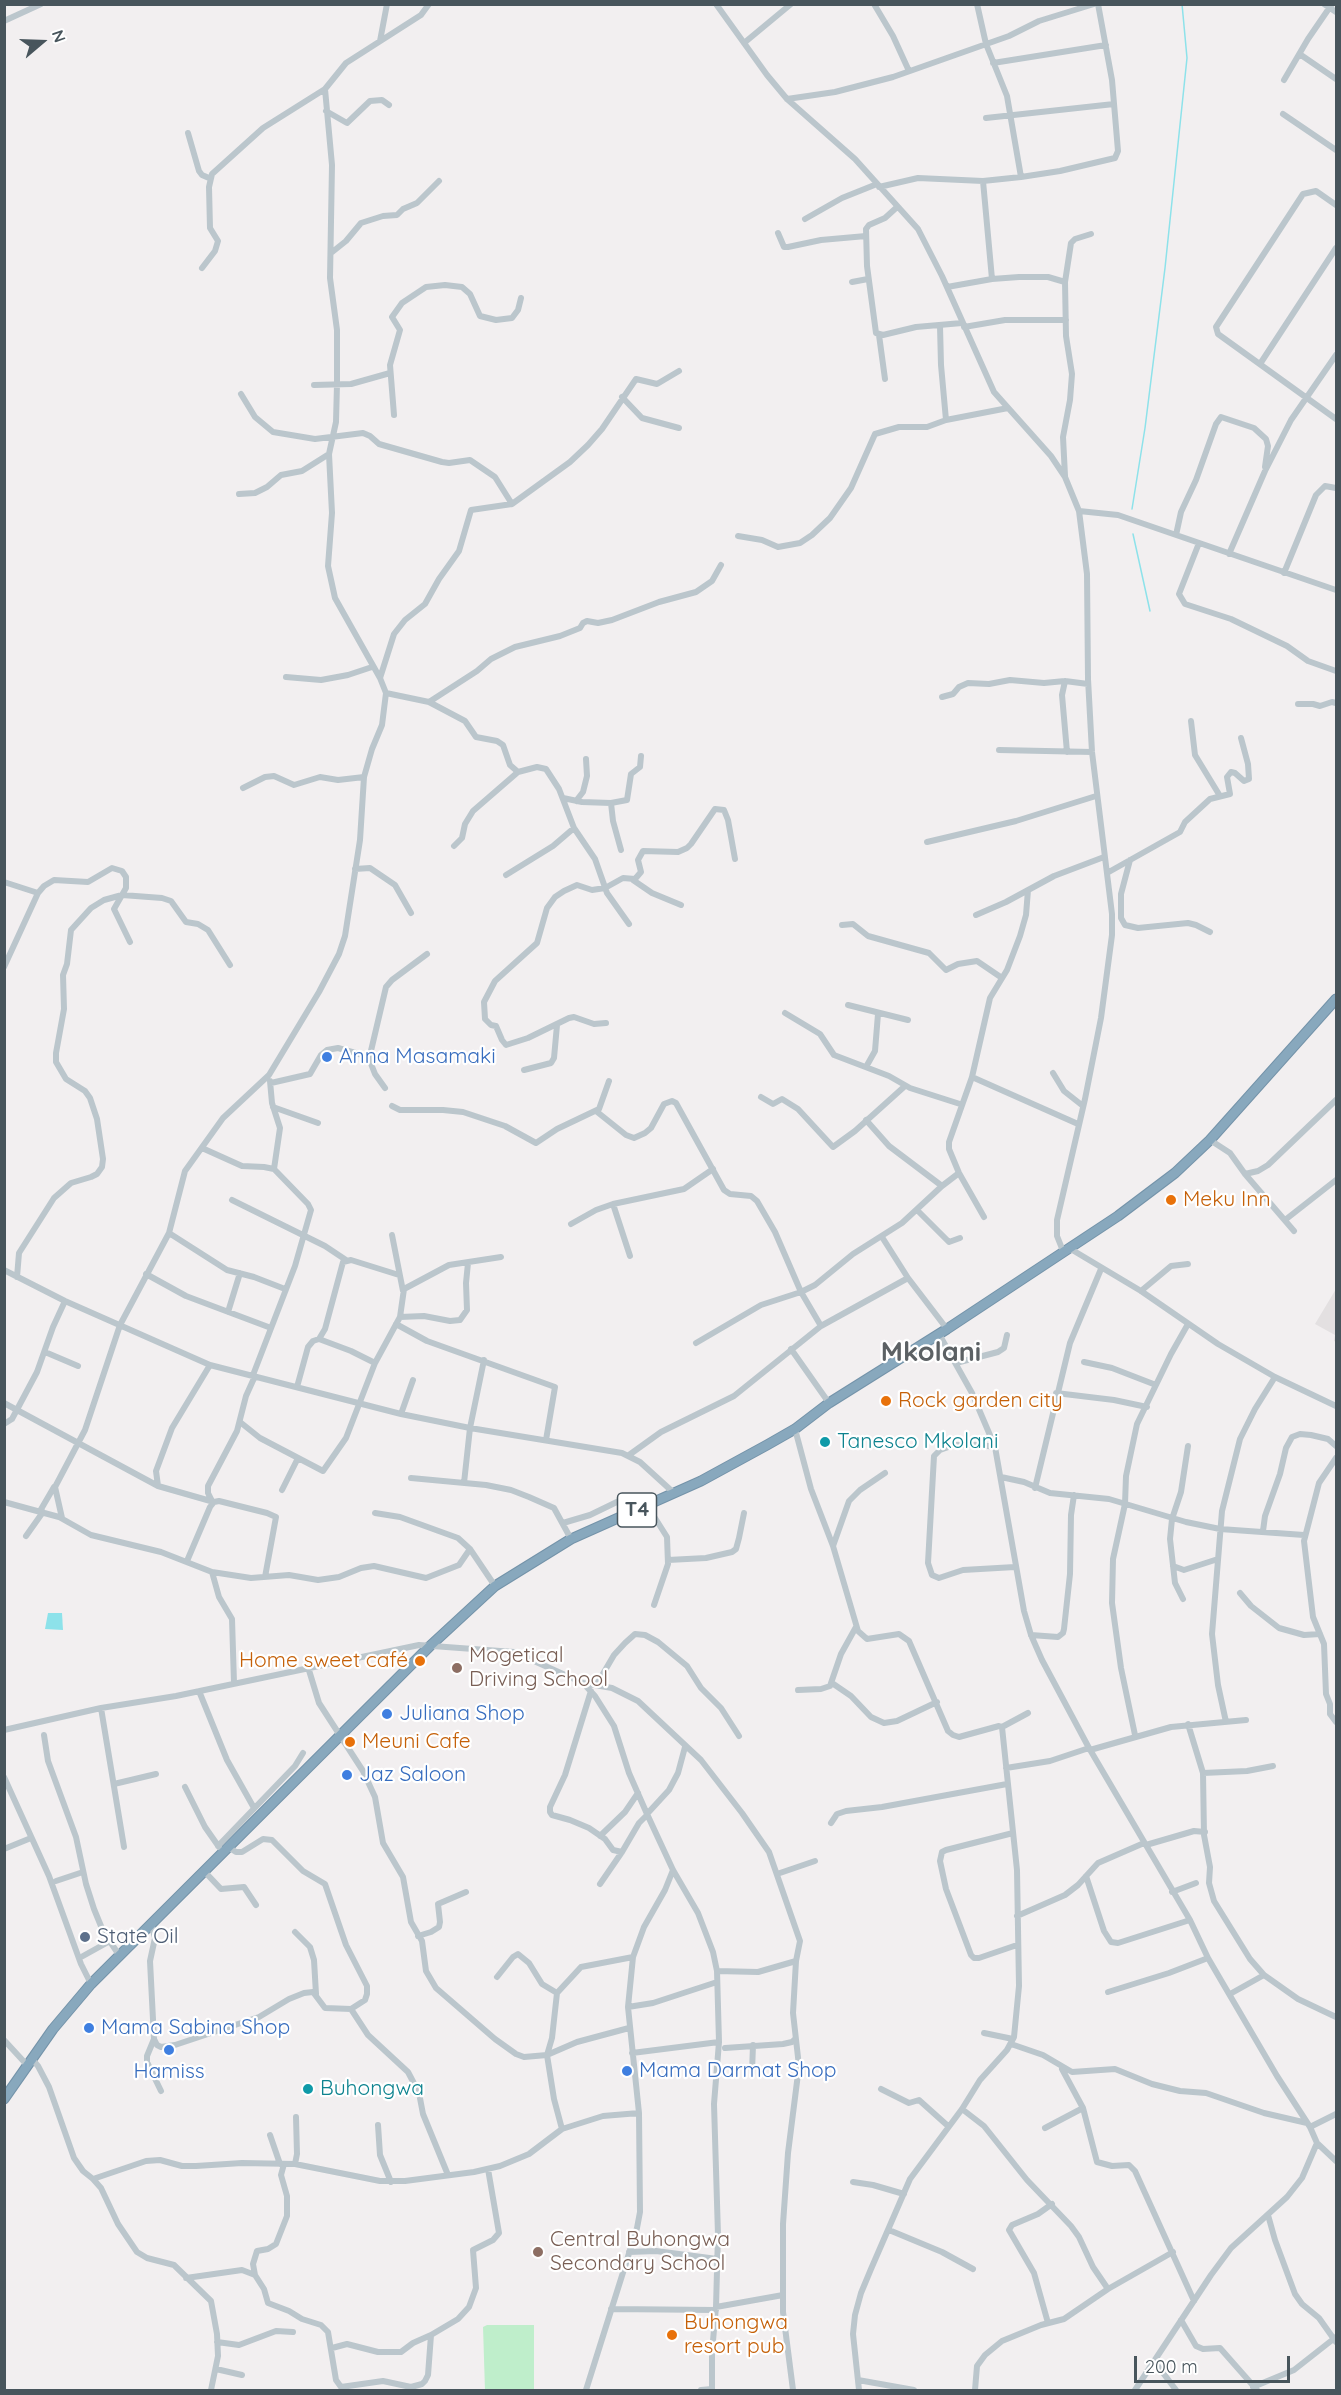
<!DOCTYPE html>
<meta charset="utf-8">
<style>
body{margin:0}
#map{position:relative;width:1341px;height:2395px;overflow:hidden;background:#f2eff0;font-family:Quicksand,sans-serif}
canvas{display:block}
.frame{position:absolute;inset:0;border:6px solid #48555c;pointer-events:none}
.north{position:absolute;left:12px;top:12px;width:60px;height:60px;-webkit-text-stroke:4px #fff;paint-order:stroke;rotate:71deg;font-size:16px;font-weight:700;line-height:24px;text-align:center;color:#48555c}
.north::after{content:'';display:block;margin:auto;width:21px;height:27px;background:#48555c;clip-path:polygon(50% 0,100% 100%,50% 72%,0 100%)}
.scale{position:absolute;left:1134px;top:2356px;width:156px;height:27px;box-sizing:border-box;border:3px solid #48555c;border-top:0;padding-left:8px;font-size:18px;line-height:21px;white-space:nowrap;color:#48555c;-webkit-text-stroke:4px #fff;paint-order:stroke}
</style>
<div id="map">
<canvas width="1341" height="2395"></canvas>
<div class="frame"></div>
<div class="north">N</div>
<div class="scale">200 m</div>
</div>
<script>
const g = document.querySelector('canvas').getContext('2d');
g.lineJoin = 'round';
function paint(path, color) { g.fillStyle = color; g.fill(path, 'evenodd'); }
const shape = rows => new Path2D(rows.map(r => 'M' + r).join(''));
function stroke(path, color, width, dash) { g.strokeStyle = color; g.lineWidth = width; g.lineCap = dash ? 'butt' : 'round'; g.setLineDash(dash || []); g.stroke(path); }
function drawText(font, color, halo, rows, align = 'center') {
  g.font = font + ' Quicksand,sans-serif'; g.lineWidth = 4.5; g.setLineDash([]); g.textBaseline = 'middle'; g.strokeStyle = halo; g.fillStyle = color; for (const [text, x, y, turn = 0] of rows) {
    g.save(); g.translate(x, y); g.rotate((+turn || 0) * Math.PI / 180); g.textAlign = isNaN(turn) ? turn : align; if (halo) g.strokeText(text, 0, 0); g.fillText(text, 0, 0); g.restore();
  }
}
paint(shape([
 [1336,1289,1336,1342,1334,1341,1335,1335,1315,1324]
]), '#e3e0e1');
paint(shape([
 [487,2325,534,2325,534,2390,485,2390,483,2327]
]), '#bfeecb');
paint(shape([
 [48,1613,62,1613,63,1630,45,1629]
]), '#8de2ea');
stroke(shape([
 [1132,509,1145,428,1165,268,1187,58,1182,4],
 [1133,534,1150,611]
]), '#8de2ea', 1.5);
const highway = shape([
 [4,2099,53,2029,91,1984,430,1646,495,1586,571,1539,701,1481,767,1445,795,1429,829,1403,947,1329,1118,1216,1175,1173,1210,1140,1336,999]
]);
stroke(highway, '#7493a9', 11);
stroke(shape([
 [716,4,767,75,787,99,855,159,918,229,942,276,994,392,1051,456,1065,477,1079,511,1087,574,1088,679,1092,752,1112,914,1112,935,1101,1018,1085,1099,1057,1220,1057,1236,1063,1251],
 [874,4,893,36,909,71],
 [977,4,986,44,1007,96,1021,177],
 [1324,4,1336,12],
 [4,21,41,4],
 [380,41,387,4],
 [744,43,791,4],
 [1301,55,1336,79],
 [993,63,1106,45],
 [1284,80,1308,39,1332,4],
 [787,99,835,92,893,77,1009,36,1039,21,1094,4],
 [326,111,347,123,370,101,382,100,389,105],
 [1283,114,1336,150],
 [986,118,1114,104],
 [188,133,199,171,202,175,209,178],
 [983,181,992,279],
 [879,187,918,178,983,181,1021,177,1060,171,1115,158,1118,151,1112,80,1098,4],
 [1336,205,1316,191,1303,194,1216,327,1218,334,1336,419],
 [896,208,885,218,869,225,866,229,867,266,876,333,883,335,916,327,962,323],
 [805,219,842,198,877,184],
 [778,233,784,247,788,247,821,240,866,236],
 [331,253,346,241,361,223,383,216,397,215,403,209,417,203,439,181],
 [202,268,215,251,218,241,210,228,209,187,212,174,263,128,325,89],
 [852,282,868,279],
 [947,287,992,279,1019,277,1048,277,1065,282],
 [940,326,941,365,946,420],
 [964,327,1005,320,1066,320],
 [879,335,885,379],
 [1260,364,1336,248],
 [314,385,351,384,390,373],
 [241,394,255,417,273,432,315,439,363,433,370,436,379,444,442,462,449,463,470,460,495,477,512,504],
 [622,397,642,418,679,428],
 [394,415,390,365,400,330,392,317,402,303,426,287,445,285,462,287,470,294,480,316,496,320,512,318,518,310,521,298],
 [1065,476,1063,437,1070,400,1072,374,1066,336,1065,282,1071,243,1075,239,1091,234],
 [239,494,255,493,267,487,281,475,302,471,329,454],
 [1079,511,1118,515,1336,590],
 [1176,535,1181,512,1196,480,1216,424,1221,417,1254,428,1266,439,1268,446,1265,467],
 [738,536,762,540,778,547,800,543,812,535,830,518,851,488,875,434,899,427,927,427,946,420,1008,408],
 [1199,543,1179,594,1185,604,1231,619,1287,646,1308,661,1336,671],
 [1229,554,1265,471,1291,420,1336,355],
 [1284,573,1316,495,1325,486,1336,488],
 [286,677,321,680,348,675,372,667],
 [380,678,394,634,405,620,425,604,439,579,459,551,471,510,512,504,570,462,588,445,602,429,636,379,657,384,679,371],
 [1065,681,1062,695,1067,752],
 [386,693,429,702,465,721,476,737,497,741,503,745,510,765,518,772,537,767,546,769,559,789,574,828,595,859,607,893,629,924],
 [942,697,953,694,959,687,968,683,989,684,1010,680,1044,683,1065,681,1088,684],
 [429,702,477,671,491,659,515,647,560,636,580,628,583,623,587,621,598,623,612,620,659,602,696,592,712,581,721,565],
 [1298,704,1313,704,1320,706,1332,702,1336,703],
 [1191,721,1195,755,1220,796],
 [999,750,1092,752],
 [243,788,265,777,274,776,294,785,320,777,338,780,364,777],
 [563,798,582,802,611,803,627,800,631,774,640,767,641,756],
 [576,801,583,792,587,776,586,759],
 [611,803,613,821,621,850],
 [927,842,1016,821,1096,796],
 [454,846,462,838,465,824,473,811,518,772],
 [1130,860,1121,894,1121,918,1125,925,1138,928,1188,923,1196,925,1210,932],
 [355,869,370,868,395,885,411,913],
 [1107,873,1180,832,1185,822,1210,799,1230,794,1227,777,1231,772,1235,773,1244,781,1249,779,1248,764,1241,738],
 [506,875,553,846,574,828],
 [633,880,652,893,681,905],
 [4,882,38,893],
 [976,915,1006,902,1054,876,1104,857],
 [842,925,853,924,868,936,929,953,946,970,958,964,977,961,1002,978],
 [4,967,38,893,44,886,54,880,88,882,112,868,122,871,126,877,126,888,114,909,130,942],
 [848,1005,908,1020],
 [785,1013,820,1034,834,1055,889,1076,910,1088,960,1104],
 [606,1023,594,1024,574,1017,569,1018,528,1038,506,1045,502,1040,496,1026,491,1025,485,1019,484,1002,495,981,537,943,547,908,555,897,564,891,577,885,592,890,605,888,623,878,635,879,641,872,638,860,643,851,678,852,687,848,691,844,715,809,724,810,728,820,735,859],
 [368,1056,375,1074,385,1088],
 [866,1067,875,1051,878,1014],
 [524,1070,551,1063,554,1058,557,1025],
 [1053,1073,1064,1091,1083,1106],
 [972,1077,1078,1124],
 [270,1081,272,1103,280,1128,274,1169],
 [271,1083,310,1074,321,1055,327,1050,338,1048,366,1056,370,1055,386,987,392,980,427,954],
 [761,1097,773,1104,782,1099,798,1109,833,1147,855,1131,905,1086],
 [392,1106,400,1110,443,1110,463,1112,505,1126,536,1143,557,1129,599,1109,609,1081],
 [273,1107,318,1123],
 [596,1111,626,1135,634,1138,645,1133,651,1128,664,1104,672,1101,676,1103,724,1190,730,1194,751,1196,757,1201,775,1232,801,1292,821,1326],
 [866,1120,889,1146,942,1186],
 [1210,1140,1230,1153,1245,1174,1294,1231],
 [202,1148,242,1166,264,1167,274,1169,308,1204,311,1210,295,1266,253,1375],
 [1245,1174,1258,1171,1268,1165,1336,1100],
 [232,1200,325,1246,346,1260],
 [613,1204,630,1256],
 [917,1210,949,1242,960,1238],
 [984,1217,959,1173,949,1149,949,1142,972,1077,990,998,1007,970,1020,936,1026,915,1028,890],
 [1285,1220,1336,1180],
 [571,1224,596,1210,613,1204,684,1189,713,1169],
 [169,1233,227,1270,254,1277,285,1289],
 [392,1235,403,1291],
 [882,1237,908,1278,947,1329],
 [1069,1248,1141,1291,1218,1344,1275,1377,1336,1406],
 [4,1270,65,1301,210,1365,401,1414,470,1428,622,1453,640,1462,674,1493],
 [146,1274,186,1296,271,1328],
 [17,1277,19,1253,54,1198,71,1183,91,1177,97,1174,102,1167,103,1159,97,1119,90,1098,85,1091,66,1079,56,1062,56,1053,64,1009,63,975,67,964,71,930,91,908,104,900,122,895,162,898,171,901,186,922,198,924,208,930,230,965],
 [1141,1291,1171,1266,1188,1264],
 [228,1312,240,1273],
 [400,1317,424,1316,450,1321,460,1320,467,1310,466,1283,468,1263],
 [396,1324,427,1341,555,1387,546,1440],
 [939,1334,972,1393,995,1447,1024,1611,1031,1635,1042,1660,1089,1748,1190,1920,1208,1958,1277,2076,1310,2127,1317,2143,1336,2161],
 [319,1339,351,1351,375,1363],
 [696,1343,761,1305,801,1292,815,1285,853,1254,902,1223,942,1186,959,1173],
 [791,1349,829,1403],
 [45,1352,78,1366],
 [1084,1362,1112,1368,1156,1385],
 [956,1363,998,1352,1004,1348,1007,1335],
 [297,1387,308,1347,313,1341,319,1339,325,1329,343,1262,351,1260,399,1275],
 [1056,1393,1114,1400,1147,1407],
 [4,1403,158,1486,214,1502],
 [401,1414,413,1380],
 [240,1422,260,1438,323,1471,346,1438,375,1363,400,1317,404,1289,449,1265,501,1257],
 [4,1424,12,1419,37,1372,53,1327,65,1301],
 [795,1429,811,1489,833,1546,858,1631,867,1639,899,1634,909,1641,948,1731,953,1735,959,1737,999,1726,1002,1727,1017,1870,1019,1986,1014,2037,1007,2050,980,2080,962,2109,910,2179,871,2269,861,2293,855,2315,853,2334,859,2390],
 [995,1447,981,1445,954,1445,940,1450,934,1456,928,1563,932,1575,939,1578,963,1570,1015,1567],
 [629,1455,661,1432,734,1396,821,1326,908,1278],
 [1336,1458,1319,1483,1304,1541,1313,1617,1324,1644,1326,1694,1330,1704,1330,1714,1336,1722],
 [1001,1477,1024,1482,1050,1493,1109,1499,1186,1522,1220,1529,1304,1535],
 [411,1478,486,1485,511,1490,529,1497,554,1508,571,1539],
 [464,1483,470,1428,484,1360],
 [158,1486,156,1471,172,1428,210,1365],
 [1035,1488,1070,1343,1101,1269],
 [282,1490,298,1458],
 [212,1501,208,1493,208,1486,237,1431,246,1396,255,1376],
 [4,1502,59,1517,91,1535,161,1552,212,1572,219,1597,232,1619,234,1683],
 [642,1507,655,1518,667,1537,668,1564,654,1605],
 [40,1511,54,1487],
 [375,1513,400,1517,458,1538,470,1549,495,1586],
 [62,1518,55,1487,85,1430,120,1325,169,1233,185,1171,223,1118,269,1075,319,992,339,954,345,936,360,840,364,777,372,749,382,725,386,693,380,678,335,598,328,566,332,513,329,454,336,422,337,384,337,330,330,278,332,165,325,89,346,63,421,15,429,4],
 [563,1523,590,1515,623,1499],
 [1263,1531,1265,1516,1280,1474,1286,1448,1292,1437,1300,1434,1311,1435,1328,1439,1336,1446],
 [26,1536,43,1512],
 [833,1546,849,1501,860,1490,885,1473],
 [668,1560,706,1558,732,1552,736,1549,739,1538,744,1513],
 [187,1561,210,1507,214,1502,219,1501,267,1513,276,1517,265,1577],
 [1173,1566,1184,1570,1218,1559],
 [212,1572,251,1578,289,1575,318,1580,339,1577,361,1568,374,1566,426,1578,459,1565,470,1549],
 [1240,1593,1251,1606,1279,1628,1304,1635,1320,1634],
 [1183,1599,1175,1583,1170,1539,1172,1519,1181,1492,1188,1446],
 [1031,1635,1058,1637,1063,1633,1064,1629,1070,1574,1071,1515,1074,1495],
 [308,1667,319,1703,363,1771,375,1797,383,1843,403,1877,411,1922,422,1941,426,1971,436,1988,495,2039,516,2054,524,2057,547,2055,577,2042,629,2028],
 [583,1683,612,1688,638,1701,701,1760,742,1813,769,1852,800,1941,796,1961,793,2013,799,2066,788,2153,783,2224,783,2312,793,2390],
 [832,1683,851,1696,871,1717,884,1723,897,1721,937,1702],
 [597,1684,614,1655,625,1643,635,1634,645,1635,658,1642,687,1666,701,1688,721,1708,739,1736],
 [798,1690,821,1689,830,1686,841,1654,856,1627],
 [199,1691,227,1760,254,1808],
 [591,1691,565,1775,550,1807,550,1812,552,1815,570,1820,589,1828,605,1839,613,1850,622,1852],
 [101,1708,124,1847],
 [1226,1722,1218,1685,1212,1634,1222,1511,1240,1439,1255,1409,1275,1377],
 [1188,1724,1203,1773,1204,1835,1210,1867,1209,1883,1214,1901,1250,1959,1264,1975,1298,1999,1336,2017],
 [1002,1727,1028,1713],
 [4,1730,101,1708,176,1696,419,1645,514,1652,583,1683,595,1696,614,1726,629,1773,647,1814,673,1870,698,1913,713,1952,717,1971,719,2042,714,2104,718,2235,716,2307,712,2352,712,2390],
 [44,1735,48,1761,76,1837,86,1884,94,1909,103,1931,119,1955],
 [1135,1735,1121,1668,1112,1603,1113,1559,1125,1504,1126,1476,1137,1424,1171,1354,1188,1324],
 [1090,1750,1171,1727,1246,1720],
 [1006,1768,1050,1761,1089,1748],
 [1203,1773,1247,1771,1273,1766],
 [4,1777,49,1876,81,1964,91,1984],
 [114,1784,156,1774],
 [185,1787,205,1827,219,1847],
 [647,1814,669,1790,678,1773,685,1747],
 [831,1823,837,1814,846,1811,882,1807,1007,1784],
 [1013,1833,946,1850,942,1852,940,1861,946,1889,971,1955,974,1958,979,1958,1017,1945],
 [600,1836,625,1812,638,1793],
 [1146,1845,1194,1831,1205,1832],
 [218,1846,295,1766,303,1753],
 [228,1847,236,1852,242,1852,263,1839,272,1840,303,1871,325,1884,346,1945,367,1986,367,1994,365,2000,351,2009],
 [4,1849,31,1838],
 [204,1871,221,1889,244,1887,256,1905],
 [777,1874,815,1861],
 [1086,1876,1104,1931,1111,1942,1118,1943,1190,1920],
 [56,1881,83,1872],
 [600,1884,622,1852,639,1823,647,1815],
 [1172,1892,1196,1883],
 [1017,1916,1065,1895,1078,1885,1098,1863,1144,1843],
 [151,1923,155,1938,150,1961,154,2039,157,2045,161,2047,175,2045,259,2017,289,1999,304,1993,313,1992,325,2008,351,2009,368,2035,408,2072,419,2093,423,2114,448,2175],
 [295,1932,310,1947,314,1960,316,1994],
 [418,1936,431,1932,439,1927,440,1922,438,1904,466,1892],
 [83,1956,110,1941],
 [717,1971,758,1972,796,1961],
 [497,1977,513,1957,518,1954,529,1963,542,1984,557,1993],
 [1108,1992,1169,1973,1208,1958],
 [1230,1994,1264,1975],
 [628,2007,653,2003,717,1982],
 [984,2033,1013,2039],
 [154,2039,147,2056,147,2062,161,2091],
 [4,2040,27,2065],
 [1011,2044,1043,2055,1072,2072,1115,2069,1152,2084,1180,2091,1206,2093,1264,2113,1307,2123],
 [725,2048,783,2044,792,2042,795,2039],
 [632,2053,719,2042],
 [32,2059,38,2066,49,2087,74,2158,83,2171,93,2179,146,2161,160,2160,182,2166,196,2166,242,2163,295,2164,380,2181,405,2181,474,2172,500,2166,529,2154,562,2129,603,2116,639,2113],
 [1062,2069,1083,2108,1097,2162,1112,2166,1129,2165,1135,2171,1194,2301],
 [752,2072,753,2045],
 [881,2089,909,2103,919,2100,948,2126],
 [962,2109,984,2126,1027,2180,1071,2226,1079,2237,1093,2267,1108,2289],
 [378,2125,380,2155,391,2182],
 [1310,2127,1336,2114],
 [1045,2128,1083,2108],
 [562,2129,554,2099,547,2055,552,2038,557,1993,581,1967,633,1957],
 [270,2135,280,2164],
 [284,2164,281,2175,287,2196,287,2216,276,2244,268,2249,257,2251,253,2264,255,2275,264,2289,268,2303,289,2311,302,2319,321,2325,328,2332,336,2380,341,2387,383,2381,411,2387,422,2384,425,2381,428,2375,431,2335,458,2319,469,2307,476,2288,473,2250,493,2240,499,2233,488,2169],
 [295,2164,297,2154,296,2117],
 [93,2179,101,2188,118,2224,137,2252,147,2258,174,2265,211,2301,217,2334,218,2356,211,2390],
 [853,2182,873,2185,904,2194],
 [1268,2215,1275,2240,1295,2294,1302,2304,1319,2318,1336,2342],
 [889,2230,942,2252,973,2269],
 [629,2252,656,2251,717,2259],
 [186,2278,242,2270,255,2275],
 [716,2307,783,2295],
 [611,2309,716,2310],
 [1181,2320,1196,2346,1203,2349,1220,2348,1257,2390],
 [1048,2323,1034,2273,1009,2230,1012,2225,1038,2214,1052,2204],
 [217,2342,239,2345,276,2331,293,2332],
 [332,2348,347,2344,378,2352,401,2352,413,2343,431,2335],
 [1154,2361,1176,2390],
 [216,2369,242,2375],
 [858,2380,914,2390],
 [1253,2387,1294,2370,1336,2337],
 [586,2390,637,2228,640,2212,639,2113,628,2007,633,1957,644,1927,665,1890,673,1870],
 [701,2390,712,2389],
 [975,2390,977,2366,985,2355,1002,2341,1041,2325,1064,2319,1108,2289,1173,2252],
 [1135,2390,1211,2275,1231,2248,1287,2197,1302,2178,1317,2143]
]), '#bbc6cc', 6);
stroke(highway, '#88a8bd', 9);
for (const [x, y, r, color] of [
 [327,1057,6,"#3f7fe0"],
 [1171,1200,6,"#e8710a"],
 [886,1401,6,"#e8710a"],
 [825,1442,6,"#0f9aa8"],
 [420,1661,6,"#e8710a"],
 [457,1668,6,"#8d6e63"],
 [387,1714,6,"#3f7fe0"],
 [350,1742,6,"#e8710a"],
 [347,1775,6,"#3f7fe0"],
 [85,1937,6,"#5c6f8a"],
 [89,2028,6,"#3f7fe0"],
 [169,2050,6,"#3f7fe0"],
 [627,2071,6,"#3f7fe0"],
 [308,2089,6,"#0f9aa8"],
 [538,2252,6,"#8d6e63"],
 [672,2335,6,"#e8710a"]
]) { const dot = new Path2D(); dot.arc(x, y, r, 0, 2 * Math.PI); g.fillStyle = color; g.fill(dot); stroke(dot, '#fff', 2); }
for (const [x, y, w] of [
 [637,1510,39]
]) { const box = new Path2D(); box.roundRect(x - w / 2, y - 17, w, 34, 4.5); g.fillStyle = '#fff'; g.fill(box); stroke(box, '#48555c', 1.5); }
drawText('bold 20px', '#48555c', null, [
 ["T4",637,1510]
]);
drawText('21px', '#366cbe', '#fff', [
 ["Anna Masamaki",339,1057],
 ["Juliana Shop",399,1714],
 ["Jaz Saloon",359,1775],
 ["Mama Sabina Shop",101,2028],
 ["Mama Darmat Shop",639,2071],
 ["Hamiss",169,2072,"center"]
], 'left');
drawText('21px', '#c56008', '#fff', [
 ["Meku Inn",1183,1200],
 ["Rock garden city",898,1401],
 ["Home sweet café",408,1661,"right"],
 ["Meuni Cafe",362,1742],
 ["Buhongwa",684,2323],
 ["resort pub",684,2347]
], 'left');
drawText('21px', '#0d838f', '#fff', [
 ["Tanesco Mkolani",837,1442],
 ["Buhongwa",320,2089]
], 'left');
drawText('21px', '#785e54', '#fff', [
 ["Mogetical",469,1656],
 ["Driving School",469,1680],
 ["Central Buhongwa",550,2240],
 ["Secondary School",550,2264]
], 'left');
drawText('21px', '#4e5e75', '#fff', [
 ["State Oil",97,1937]
], 'left');
drawText('bold 27px', '#5c6164', '#fff', [
 ["Mkolani",931,1353]
]);
</script>
